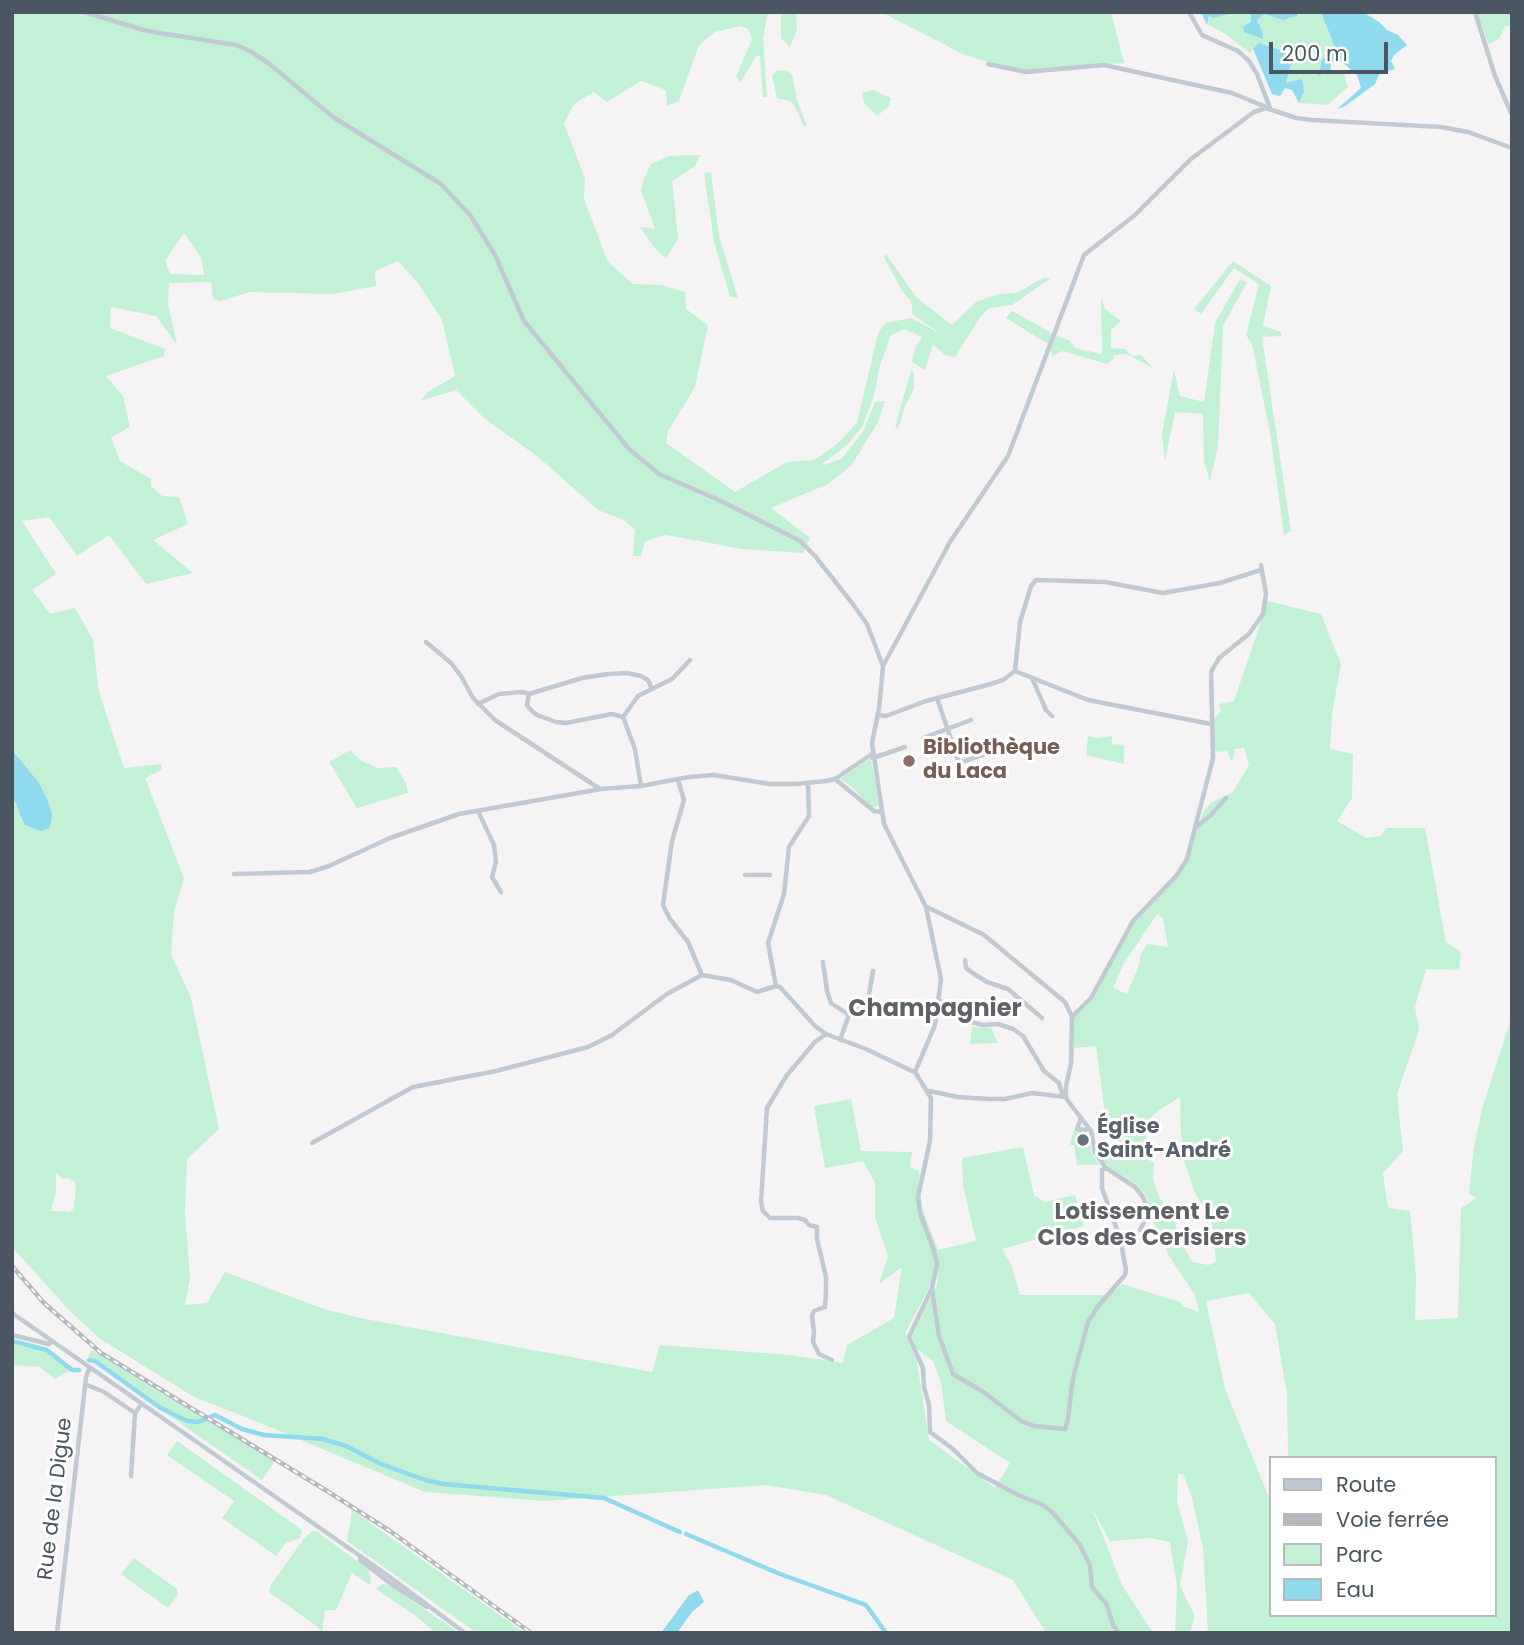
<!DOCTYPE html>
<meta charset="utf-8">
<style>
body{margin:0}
#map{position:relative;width:1524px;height:1645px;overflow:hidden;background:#f5f3f3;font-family:Poppins,sans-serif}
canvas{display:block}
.frame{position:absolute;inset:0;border:14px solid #4a5661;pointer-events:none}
.legend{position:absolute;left:1269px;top:1456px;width:228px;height:161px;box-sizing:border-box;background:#fff;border:2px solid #b7bbc0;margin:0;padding:9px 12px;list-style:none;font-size:21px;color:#4a5661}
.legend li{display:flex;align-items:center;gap:14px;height:35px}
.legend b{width:35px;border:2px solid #b7bbc0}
.scale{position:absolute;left:1269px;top:42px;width:119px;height:32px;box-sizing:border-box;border:4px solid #4a5661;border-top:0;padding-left:9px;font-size:21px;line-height:24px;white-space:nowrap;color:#4a5661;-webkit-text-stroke:5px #fff;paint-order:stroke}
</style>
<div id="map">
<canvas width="1524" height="1645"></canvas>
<div class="frame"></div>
<ul class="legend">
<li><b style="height:9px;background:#c1cad2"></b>Route</li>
<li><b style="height:9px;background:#b5b8bd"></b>Voie ferrée</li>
<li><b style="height:19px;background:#c3f1d5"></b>Parc</li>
<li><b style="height:19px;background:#90daee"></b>Eau</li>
</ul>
<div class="scale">200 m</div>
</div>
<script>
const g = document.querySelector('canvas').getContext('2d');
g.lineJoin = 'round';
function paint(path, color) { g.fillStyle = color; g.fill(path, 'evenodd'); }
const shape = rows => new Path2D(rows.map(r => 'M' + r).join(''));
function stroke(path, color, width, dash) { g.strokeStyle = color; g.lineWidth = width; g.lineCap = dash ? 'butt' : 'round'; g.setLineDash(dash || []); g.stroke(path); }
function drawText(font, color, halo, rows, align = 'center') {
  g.font = font + ' Poppins,sans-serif'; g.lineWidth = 6; g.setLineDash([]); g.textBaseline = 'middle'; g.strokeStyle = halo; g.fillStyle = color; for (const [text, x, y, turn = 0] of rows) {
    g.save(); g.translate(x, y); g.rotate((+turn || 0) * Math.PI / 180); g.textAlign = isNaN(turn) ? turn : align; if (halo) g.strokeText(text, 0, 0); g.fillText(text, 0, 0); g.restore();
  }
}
paint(shape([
 [12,12,768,12,763,38,767,97,763,97,760,56,756,56,741,82,736,77,752,39,748,29,740,26,715,32,699,45,679,101,667,106,666,90,641,81,607,102,594,92,574,104,564,123,585,179,584,199,608,262,633,284,661,285,685,292,686,309,708,325,695,387,668,431,666,443,735,492,787,462,814,460,836,445,857,423,878,333,885,323,911,318,941,334,913,315,911,301,902,291,884,257,886,254,917,298,952,325,976,302,998,294,1017,293,1043,278,1051,278,1012,305,989,308,981,316,955,357,945,355,933,344,925,370,912,362,915,348,922,337,905,329,891,335,880,365,874,396,862,427,846,446,822,464,824,465,841,459,863,432,875,402,885,401,878,422,851,466,828,484,771,508,810,538,803,553,743,549,666,535,645,541,641,556,633,556,635,530,624,520,598,510,537,456,485,419,456,390,420,401,428,392,455,376,442,320,418,283,398,261,375,271,376,286,332,294,250,292,220,301,213,299,211,282,169,283,168,304,177,345,156,316,111,307,110,328,165,349,164,356,106,376,123,396,130,427,111,437,120,461,151,479,151,486,162,496,179,497,188,524,153,540,193,573,146,584,109,535,77,556,49,517,22,521,56,574,32,590,50,614,75,608,93,640,99,692,124,768,162,764,161,770,145,778,184,878,174,912,171,954,191,998,219,1129,187,1159,185,1212,190,1278,185,1305,207,1303,225,1272,324,1309,360,1318,652,1372,660,1345,790,1355,843,1363,847,1345,894,1318,902,1267,879,1284,888,1256,875,1217,875,1182,863,1161,825,1168,814,1106,851,1099,861,1151,912,1152,910,1167,919,1171,922,1208,938,1250,976,1241,963,1185,962,1158,1023,1147,1034,1195,1045,1202,1075,1195,1084,1226,1002,1249,1011,1264,1020,1295,1109,1295,1122,1284,1180,1302,1185,1307,1199,1312,1195,1295,1169,1256,1148,1210,1148,1198,1136,1184,1110,1168,1100,1157,1098,1145,1117,1143,1114,1129,1105,1114,1096,1046,1073,1048,1073,1018,1090,1002,1136,919,1184,866,1204,810,1214,801,1233,792,1249,765,1244,748,1235,749,1232,762,1227,751,1216,752,1211,723,1221,711,1219,704,1234,701,1268,601,1321,614,1341,664,1332,714,1330,749,1353,754,1352,798,1337,821,1366,838,1381,836,1386,828,1425,828,1446,942,1461,952,1459,970,1426,969,1415,1007,1419,1030,1397,1094,1403,1151,1383,1173,1388,1208,1410,1211,1416,1276,1415,1320,1458,1318,1461,1208,1477,1198,1469,1194,1474,1147,1482,1109,1512,1016,1512,1633,1208,1633,1203,1548,1192,1498,1183,1474,1178,1474,1177,1501,1188,1541,1180,1586,1195,1616,1190,1633,1175,1633,1177,1587,1170,1542,1151,1538,1110,1541,1092,1508,1122,1585,1153,1633,1046,1633,1013,1580,826,1495,766,1485,545,1501,425,1492,253,1420,194,1397,99,1338,68,1309,12,1247,12,798,16,803,21,817,23,765,12,750],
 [184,233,201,257,204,275,170,274,165,261],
 [1158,913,1163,919,1168,947,1147,944,1141,954,1138,968,1127,994,1113,988,1124,963],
 [1180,1097,1181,1134,1185,1164,1195,1193,1212,1222,1216,1261,1209,1265,1192,1262,1178,1237,1174,1214,1160,1199,1153,1179,1154,1162,1146,1159,1146,1123,1155,1113],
 [56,1172,62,1179,68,1178,74,1181,76,1186,74,1208,70,1212,51,1211,56,1192],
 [938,1259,937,1285,912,1336,916,1348,933,1361,941,1383,946,1421,1010,1463,995,1488,929,1440,917,1362,905,1333,930,1286],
 [1249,1293,1275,1324,1287,1395,1288,1458,1494,1458,1494,1615,1270,1615,1270,1495,1268,1495,1225,1389,1206,1301],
 [781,12,796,12,797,29,790,47,781,38],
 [881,12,1111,12,1124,63,1018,71,965,55],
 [1297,12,1321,12,1335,48,1322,60,1319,75,1343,71,1348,87,1327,105,1299,103,1304,92,1286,84,1291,66,1253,49,1250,53,1224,33,1208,25,1209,16,1213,18,1234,13,1248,13,1252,14,1251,21,1243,27,1262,31,1256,20,1266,14,1297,16],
 [1476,12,1512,12,1512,26,1505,26,1499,39,1489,44],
 [785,70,792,74,797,100,807,126,804,126,794,105,790,101,777,98,772,76,776,71],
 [873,90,891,98,889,106,877,116,864,103,862,93],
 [701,155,694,167,672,181,678,238,666,259,653,246,640,227,655,229,641,190,643,181,651,164,669,156],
 [711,172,719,236,738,298,730,297,714,242,704,173],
 [1233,261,1271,286,1263,326,1281,332,1281,336,1262,337,1291,531,1284,535,1270,432,1252,344,1246,335,1259,284,1234,268,1201,314,1194,309],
 [1240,279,1247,282,1223,326,1218,446,1210,481,1204,462,1203,414,1175,412,1165,461,1162,434,1174,370,1180,396,1204,402,1215,323],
 [1101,297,1105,309,1121,321,1111,330,1111,348,1125,349,1132,356,1141,355,1153,368,1126,354,1113,355,1113,359,1107,364,1062,351,1053,356,1048,344,1006,318,1012,311,1057,336,1070,341,1075,348,1102,354],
 [911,370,914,373,914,389,905,406,898,429,895,428],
 [1088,736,1097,738,1112,736,1112,744,1124,745,1124,764,1086,755],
 [350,750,360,760,377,768,396,767,406,783,408,793,357,808,329,762],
 [871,758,879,805,872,808,852,787,840,779],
 [972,1027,991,1028,998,1043,970,1044],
 [1075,1129,1087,1131,1089,1137,1077,1135,1076,1143,1090,1145,1094,1157,1100,1165,1077,1165,1074,1145,1070,1145,1070,1142],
 [12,1342,44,1350,71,1370,55,1379,40,1367,12,1365],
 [92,1350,275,1461,262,1480,98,1366,99,1362,97,1360,88,1357],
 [177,1441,302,1530,300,1538,286,1543,276,1556,222,1518,234,1501,167,1455],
 [352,1510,525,1633,477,1633,347,1541],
 [316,1531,368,1569,371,1581,370,1585,352,1573,336,1610,325,1610,322,1633,318,1627,269,1592,270,1586,303,1540,311,1532],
 [134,1558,177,1589,178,1595,168,1608,121,1574],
 [382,1584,389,1585,459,1633,436,1633,416,1616,376,1589]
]), '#c3f1d5');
paint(shape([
 [1201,12,1297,12,1297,16,1283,20,1265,14,1257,20,1262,31,1263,39,1244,32,1243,27,1251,21,1251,14,1234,13,1213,18,1209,16,1207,25],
 [1321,12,1363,12,1379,22,1387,30,1398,35,1407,45,1394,55,1391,61,1395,69,1380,73,1375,84,1344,107,1337,109,1361,88,1357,75,1336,57,1331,64,1330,71,1318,76,1322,60,1335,48],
 [1259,43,1294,55,1286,83,1302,79,1304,92,1299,103,1292,90,1285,88,1280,96,1272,94,1253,49],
 [12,750,39,783,48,801,52,814,50,828,41,831,25,825,21,817,16,803,12,798],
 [698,1590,704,1602,692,1612,677,1633,661,1633,688,1596]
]), '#90daee');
stroke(shape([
 [12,1341,47,1350,72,1370,79,1370],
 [89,1360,95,1361,159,1407,187,1421,198,1422,215,1415,242,1429,264,1435,323,1439,346,1446,381,1464,425,1480,444,1484,604,1498,680,1532],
 [686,1534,780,1574,866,1605,886,1633]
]), '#90daee', 4.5);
stroke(shape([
 [84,12,147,31,236,45,250,51,267,62,333,117,441,184,470,215,479,229,495,255,524,321,629,449,659,474,721,501,800,541,815,556,852,603,867,624,883,666,879,709,872,743,884,824,926,907,941,979,935,1025,915,1072],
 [1189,12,1202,35,1238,51,1249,61,1257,74,1270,108],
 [1475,12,1495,76,1512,115],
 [988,64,1026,72,1104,65,1232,93,1266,107],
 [426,642,451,663,461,676,473,698,495,720,600,789],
 [883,666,950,542,1008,456,1084,255,1135,215,1191,159,1254,112,1266,108,1296,118,1312,120,1441,127,1468,132,1512,148],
 [1015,671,1020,622,1031,586,1036,580,1105,582,1163,593,1220,583,1261,570],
 [1015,671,1088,700,1211,724],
 [1032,678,1046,710,1052,716],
 [529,694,527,705,530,709,537,715,556,722,566,723,612,714,623,717],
 [937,698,959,763,994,751],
 [478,704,499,694,522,692,529,694,582,678,608,674,627,673,641,676,648,680,652,689],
 [878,715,886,716,926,701,991,684,1003,680,1015,671],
 [923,738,971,720],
 [873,758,905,747],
 [959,763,957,765,961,777],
 [835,779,874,811,882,812],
 [678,780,684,800,672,841,663,905,670,919,688,942,702,975],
 [641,786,635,749,623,717,638,696,672,679,690,660],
 [478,811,494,845,496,862,492,877,501,892],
 [1195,828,1211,815,1226,798],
 [234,874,310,872,329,866,390,838,459,814,601,789,641,786,689,777,714,775,770,784,796,784,826,781,835,779,872,754],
 [745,875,770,875],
 [927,907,984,935,1065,1002,1072,1017,1071,1064,1066,1086,1066,1098],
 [965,960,966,968,974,974,987,982,1008,989,1042,1018],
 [823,962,827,991,831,1003,849,1015],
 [702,975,731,980,757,992,776,986,780,987,815,1026,826,1034,866,1049,914,1072],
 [776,986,768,943,784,894,789,847,809,816,808,783],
 [939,1000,967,1021,983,1025,998,1024,1013,1029,1023,1036,1044,1071,1059,1083,1062,1093,1091,1131,1095,1152,1106,1168,1135,1187,1143,1197,1146,1204,1144,1222,1140,1230],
 [1072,1017,1091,998,1133,921,1177,875,1187,859,1213,758,1211,672,1219,658,1249,634,1263,614,1266,594,1261,565],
 [826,1034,815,1042,787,1075,767,1108,761,1202,763,1211,770,1218,798,1218,805,1220,809,1225,817,1227,817,1239,826,1277,826,1291,825,1307,814,1311,812,1316,814,1332,813,1342,819,1354,832,1360],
 [840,1040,849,1015,858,1010,868,1000,873,971],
 [915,1072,931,1098,930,1141,918,1197,920,1213,934,1251,937,1264,932,1288,909,1337,923,1368,924,1387,929,1405,930,1432,953,1449,977,1473,1018,1495,1043,1505,1053,1513,1080,1545,1090,1566,1092,1587,1107,1605,1113,1625,1119,1633],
 [929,1091,958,1097,988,1099,1005,1099,1032,1093,1065,1097],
 [1081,1118,1077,1129,1086,1130,1088,1127],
 [312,1143,413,1087,496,1071,588,1047,612,1035,667,994,702,975],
 [932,1289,939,1336,953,1374,985,1393,1021,1421,1034,1426,1065,1429,1068,1419,1073,1378,1088,1322,1099,1305,1125,1275,1126,1270,1120,1238,1102,1188,1102,1170,1106,1168],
 [12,1313,383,1572,465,1633],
 [12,1335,49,1344,52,1341],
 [85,1384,104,1392,135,1413,141,1405],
 [131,1476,135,1413],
 [360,1560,391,1584,427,1607],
 [57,1633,86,1377,89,1369]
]), '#c1cad2', 4.5);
const rail = shape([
 [12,1266,44,1303,101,1353,327,1491,390,1531,531,1633]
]);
stroke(rail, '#b5b8bd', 4.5);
stroke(rail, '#fff', 2, [5]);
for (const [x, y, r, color] of [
 [909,761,7,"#8d6e63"],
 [1083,1140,7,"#6b7280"]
]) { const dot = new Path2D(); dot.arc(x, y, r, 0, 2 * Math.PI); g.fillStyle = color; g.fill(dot); stroke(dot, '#fff', 2.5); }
drawText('bold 21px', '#785e54', '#fff', [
 ["Bibliothèque",923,749],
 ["du Laca",923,773]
], 'left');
drawText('bold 21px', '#5b616d', '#fff', [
 ["Église",1097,1128],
 ["Saint-André",1097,1152]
], 'left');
drawText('21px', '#4a5661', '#fff', [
 ["Rue de la Digue",56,1499,-83]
]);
drawText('bold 23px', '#5f6368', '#fff', [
 ["Lotissement Le",1142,1213],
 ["Clos des Cerisiers",1142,1239]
]);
drawText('bold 24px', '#5f6368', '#fff', [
 ["Champagnier",935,1010]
]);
</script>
